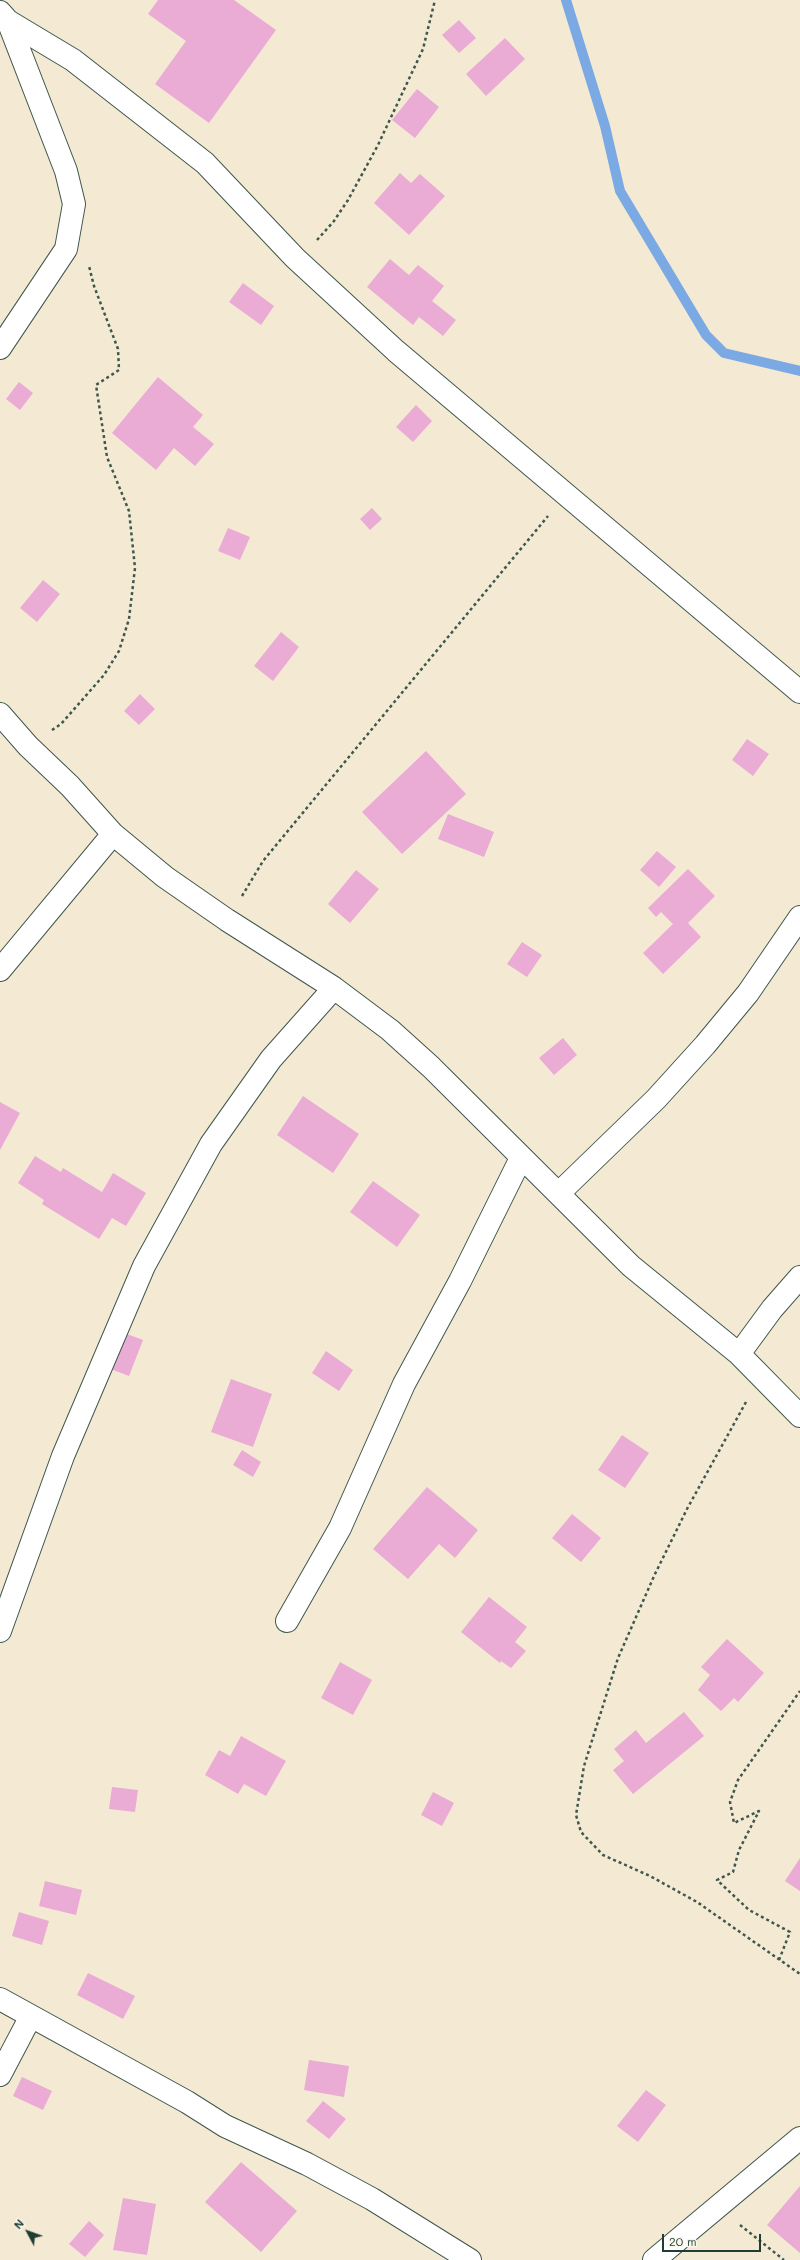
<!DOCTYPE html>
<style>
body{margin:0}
#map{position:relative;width:800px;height:2260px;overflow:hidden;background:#f4ead4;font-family:Mali,sans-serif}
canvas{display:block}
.north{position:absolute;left:8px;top:2212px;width:40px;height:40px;-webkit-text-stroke:3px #fbf7ec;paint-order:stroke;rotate:311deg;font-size:11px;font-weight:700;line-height:16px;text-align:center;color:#1f3d34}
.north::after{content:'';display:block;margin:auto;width:14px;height:18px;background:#1f3d34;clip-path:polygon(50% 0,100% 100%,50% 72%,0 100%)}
.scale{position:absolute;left:662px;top:2234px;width:99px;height:18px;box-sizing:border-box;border:2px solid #1f3d34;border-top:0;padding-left:5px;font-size:12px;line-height:14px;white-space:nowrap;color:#1f3d34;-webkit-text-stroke:3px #fbf7ec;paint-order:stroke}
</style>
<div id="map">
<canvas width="800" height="2260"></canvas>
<div class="north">N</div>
<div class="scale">20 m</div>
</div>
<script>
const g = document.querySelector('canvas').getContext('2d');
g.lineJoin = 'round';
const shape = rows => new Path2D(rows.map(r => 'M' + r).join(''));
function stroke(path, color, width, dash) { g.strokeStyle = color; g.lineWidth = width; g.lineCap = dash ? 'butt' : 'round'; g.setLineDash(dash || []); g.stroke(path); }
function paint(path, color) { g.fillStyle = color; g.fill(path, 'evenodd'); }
stroke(shape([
 [566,0,605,126,620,191,706,335,724,353,800,371]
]), '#7aa9e4', 10);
paint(shape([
 [158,0,234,0,276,30,209,123,155,84,186,41,148,14],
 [459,20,476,38,459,53,442,35],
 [505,38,525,59,486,96,466,74],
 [417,89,439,107,415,138,392,120],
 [400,173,411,183,420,174,445,196,409,235,374,203],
 [390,259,409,275,418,265,444,286,432,301,456,320,443,336,419,317,413,325,367,287],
 [243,283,274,306,261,325,229,302],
 [158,377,203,415,193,427,214,444,195,466,174,448,156,470,112,433],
 [19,382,33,393,20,410,6,399],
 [416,405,432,421,413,442,396,427],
 [372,508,382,519,370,530,360,519],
 [228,528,250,537,240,560,218,551],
 [43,580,60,594,37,622,20,608],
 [281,632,299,647,273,681,254,666],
 [140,694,155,709,139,725,124,711],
 [747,739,769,754,753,776,732,760],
 [426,751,466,794,402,854,362,812],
 [448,814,494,832,484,857,438,839],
 [657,851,676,867,659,887,640,870],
 [688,869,715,896,688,923,701,937,663,974,643,953,673,924,661,912,656,917,648,908],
 [356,870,379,889,350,923,328,904],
 [522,942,542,955,527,977,507,964],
 [563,1038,577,1055,554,1075,539,1058],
 [303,1096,359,1134,333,1173,277,1135],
 [0,1102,20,1113,0,1150],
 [35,1156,61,1172,63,1168,102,1192,113,1173,146,1193,126,1226,112,1218,99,1239,42,1204,44,1200,18,1183],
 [373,1181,420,1215,397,1247,350,1212],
 [119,1331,143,1340,129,1376,105,1367],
 [326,1351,353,1370,339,1391,312,1373],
 [231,1379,272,1394,253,1447,211,1432],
 [622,1435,649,1453,625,1488,598,1470],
 [242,1450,261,1462,253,1477,233,1465],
 [427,1487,478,1530,455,1558,439,1544,408,1579,373,1549],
 [572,1514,601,1538,581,1562,552,1538],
 [489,1597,527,1627,515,1642,526,1651,511,1668,501,1661,500,1663,461,1632],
 [727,1639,764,1673,738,1702,734,1698,721,1711,698,1690,710,1675,701,1667],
 [340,1662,372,1680,353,1715,321,1698],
 [684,1712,704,1736,633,1794,613,1770,624,1761,614,1749,636,1730,646,1743],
 [241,1736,286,1761,266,1796,244,1784,238,1794,205,1775,219,1750,230,1756],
 [112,1787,138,1790,135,1812,109,1809],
 [433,1792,454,1803,442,1826,421,1815],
 [800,1858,800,1891,785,1881],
 [45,1881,82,1890,76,1915,39,1906],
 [19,1912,49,1921,42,1945,12,1936],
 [88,1973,135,1996,123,2019,77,1995],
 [309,2060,349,2066,344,2097,304,2090],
 [22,2077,52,2091,43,2110,13,2096],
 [646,2090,666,2105,638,2142,617,2126],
 [323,2101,346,2119,329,2139,306,2121],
 [241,2162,297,2211,261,2252,205,2202],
 [800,2186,800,2253,767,2225],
 [123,2198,156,2204,147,2255,113,2250],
 [89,2221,104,2235,85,2257,69,2244]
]), '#eaabd5');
const street = shape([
 [0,12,8,21,73,60,205,163,295,258,396,351,800,692],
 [0,348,66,249,74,204,66,171,8,21],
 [0,714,28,746,70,786,113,834,165,877,227,920,334,988,390,1030,431,1067,631,1266,739,1354,800,1416],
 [0,970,113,834],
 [559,1193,656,1099,705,1045,748,993,800,917],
 [739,1354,772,1309,800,1277],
 [287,1621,340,1528,404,1384,460,1281,521,1158],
 [0,1631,63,1456,144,1266,211,1144,271,1059,334,988],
 [0,1999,187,2102,225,2126,307,2164,372,2199,470,2260],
 [0,2075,31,2016],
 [654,2260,800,2138]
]);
stroke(street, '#3f574c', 24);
stroke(shape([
 [317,240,334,221,348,200,378,145,423,49,435,0],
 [52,730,61,724,104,675,119,651,129,619,135,568,129,511,107,457,96,385,119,370,118,349,94,286,89,266],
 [242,896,263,861,548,516],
 [746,1402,687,1509,655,1574,618,1658,584,1766,576,1815,581,1832,603,1855,650,1876,697,1902,800,1974],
 [779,1960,790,1932,749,1910,717,1880,733,1872,739,1850,759,1811,734,1823,730,1802,738,1780,800,1691],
 [740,2225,784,2260]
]), '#3f574c', 2.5, [3, 3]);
stroke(street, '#fff', 22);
</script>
